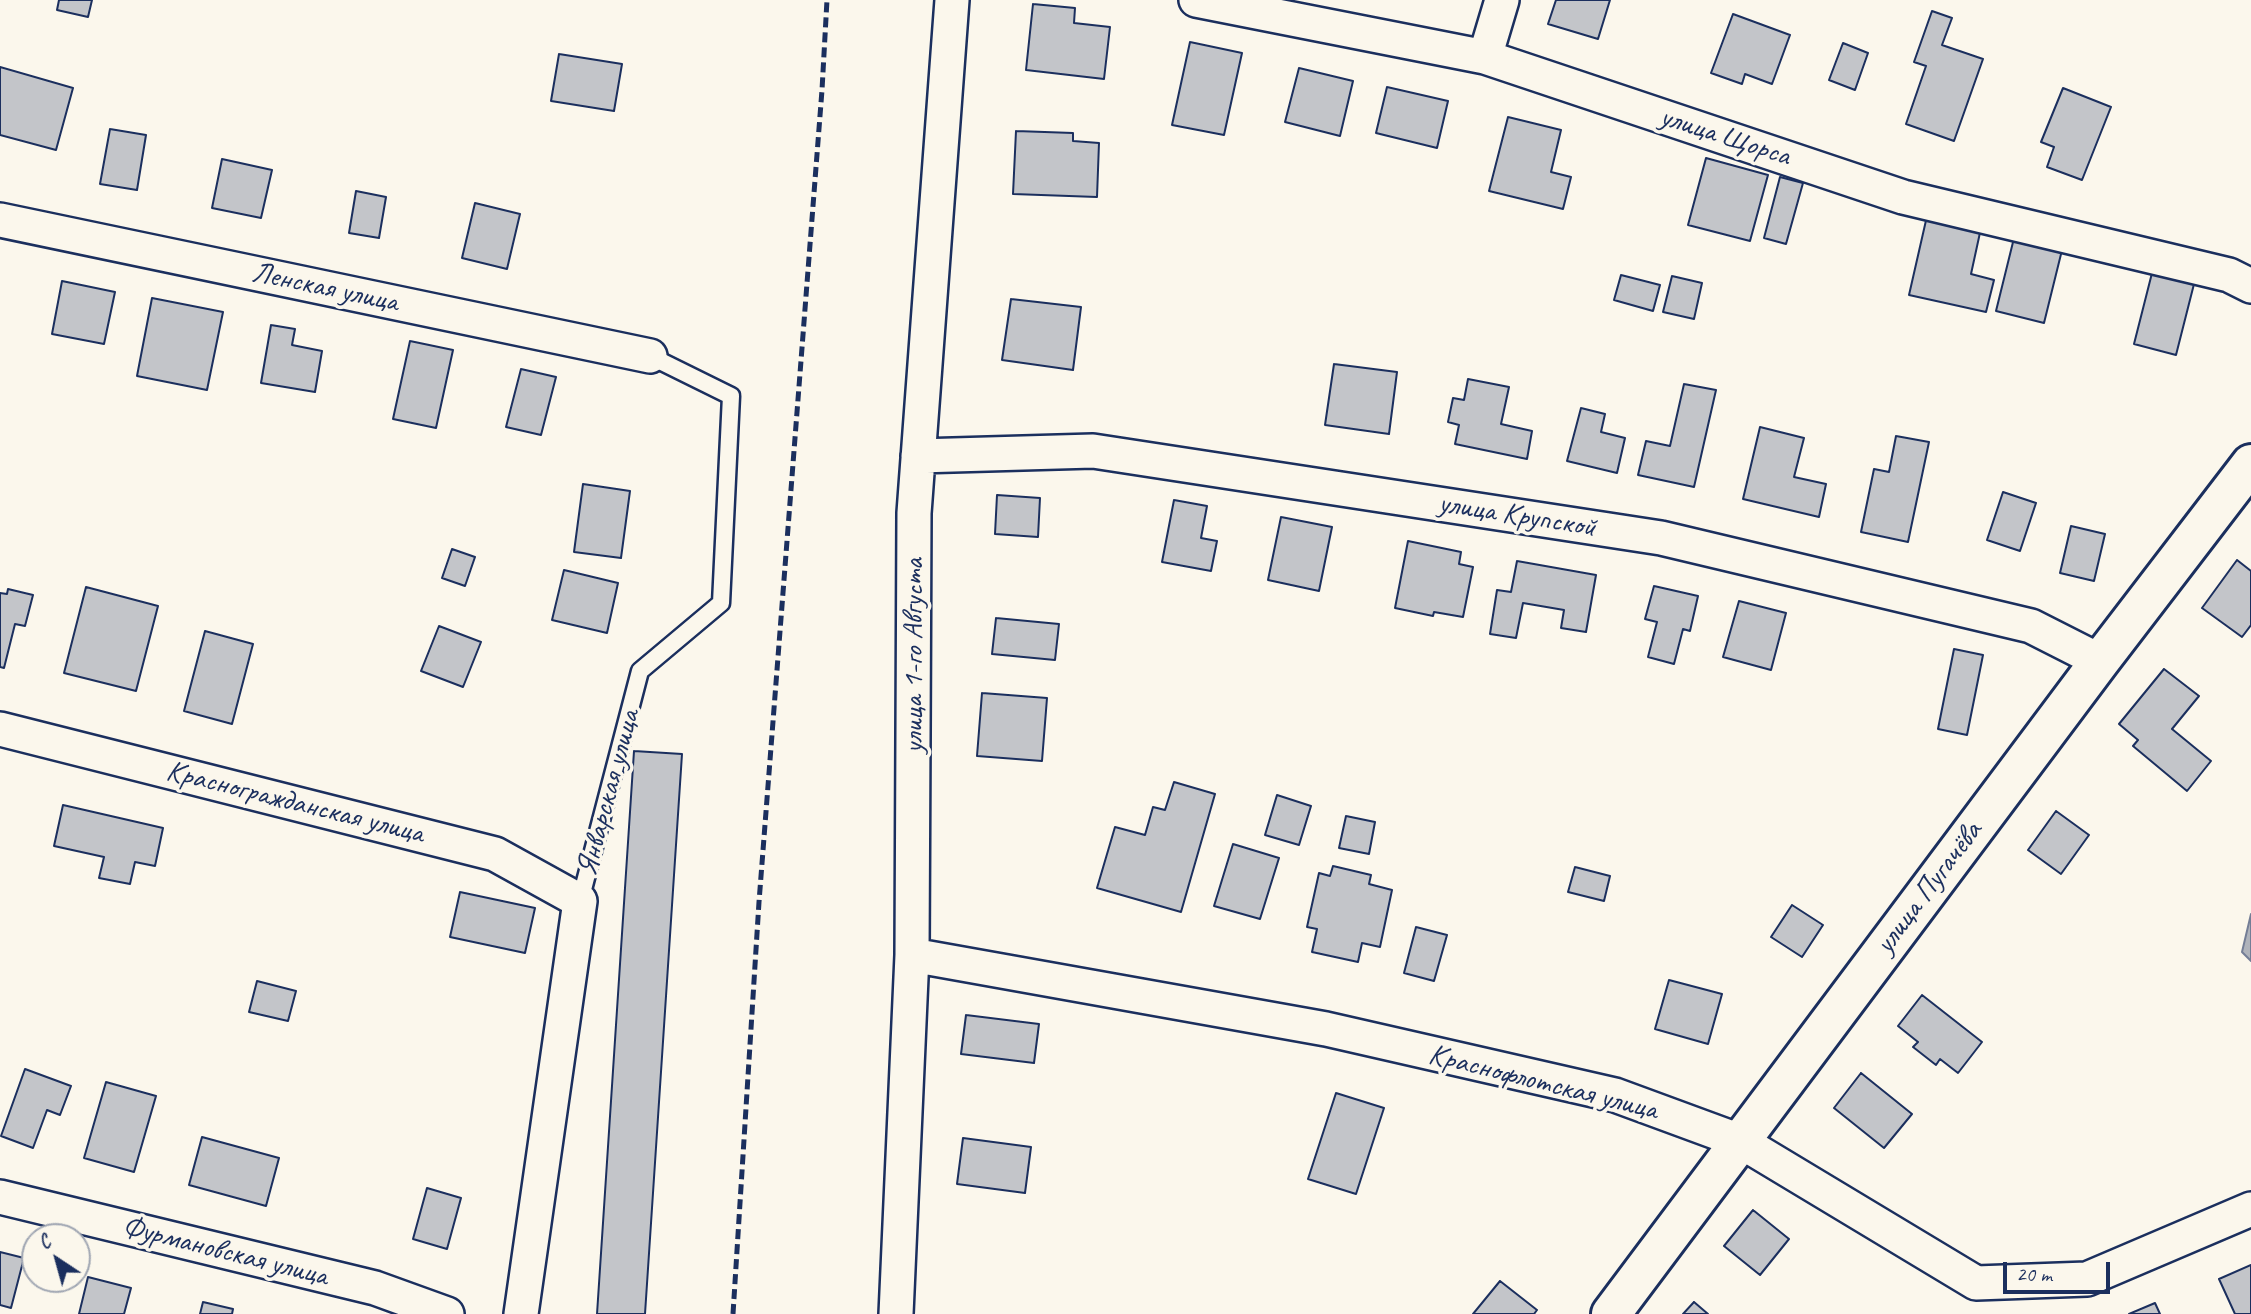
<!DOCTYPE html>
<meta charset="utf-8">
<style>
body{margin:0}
#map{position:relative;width:2251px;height:1314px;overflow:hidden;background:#fbf7ec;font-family:Caveat,sans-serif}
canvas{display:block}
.north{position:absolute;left:21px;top:1223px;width:70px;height:70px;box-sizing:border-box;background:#fbf7ec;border:2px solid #a1a7b3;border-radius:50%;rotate:324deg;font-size:19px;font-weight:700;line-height:28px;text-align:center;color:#1b2f5e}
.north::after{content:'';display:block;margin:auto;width:24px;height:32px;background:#1b2f5e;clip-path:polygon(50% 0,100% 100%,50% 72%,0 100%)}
.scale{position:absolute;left:2003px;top:1262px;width:107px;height:32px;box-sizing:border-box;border:4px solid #1b2f5e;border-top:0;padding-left:9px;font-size:21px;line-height:24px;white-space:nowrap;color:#1b2f5e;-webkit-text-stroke:5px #fbf7ec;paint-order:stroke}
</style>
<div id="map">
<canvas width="2251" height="1314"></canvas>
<div class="north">С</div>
<div class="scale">20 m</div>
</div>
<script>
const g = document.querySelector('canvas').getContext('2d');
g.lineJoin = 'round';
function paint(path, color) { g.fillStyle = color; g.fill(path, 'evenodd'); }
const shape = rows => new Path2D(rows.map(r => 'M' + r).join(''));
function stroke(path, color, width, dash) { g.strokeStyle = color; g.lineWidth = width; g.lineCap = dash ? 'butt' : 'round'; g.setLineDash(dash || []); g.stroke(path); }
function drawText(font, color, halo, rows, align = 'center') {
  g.font = font + ' Caveat,sans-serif'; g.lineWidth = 7; g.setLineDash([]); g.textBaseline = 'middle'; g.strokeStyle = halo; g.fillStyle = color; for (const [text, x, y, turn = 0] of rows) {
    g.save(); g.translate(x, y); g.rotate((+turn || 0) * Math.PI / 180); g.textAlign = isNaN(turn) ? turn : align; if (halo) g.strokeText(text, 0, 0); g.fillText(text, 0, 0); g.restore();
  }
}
const water = shape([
 [2251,914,2251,961,2242,952,2251,914]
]);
paint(water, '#afb3bb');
stroke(water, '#747e96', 2);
const building = shape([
 [59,0,92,0,88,17,57,10,59,0],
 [1556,0,1610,0,1598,39,1548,24,1556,0],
 [1033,4,1075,8,1074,23,1110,27,1104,79,1026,70,1033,4],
 [1932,11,1952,18,1942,45,1983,59,1954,141,1906,124,1926,66,1914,62,1932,11],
 [1733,14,1790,35,1772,84,1745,74,1742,84,1711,73,1733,14],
 [1190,42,1242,53,1224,135,1172,125,1190,42],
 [1843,43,1868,53,1855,90,1829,80,1843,43],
 [559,54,622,64,614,111,551,101,559,54],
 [0,67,73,88,56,150,0,135,0,67],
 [1299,68,1353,81,1340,136,1285,122,1299,68],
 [1387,87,1448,101,1437,148,1376,133,1387,87],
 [2063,88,2111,107,2082,180,2047,167,2054,147,2041,142,2063,88],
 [1508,117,1561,130,1551,172,1571,177,1563,209,1489,191,1508,117],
 [110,129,146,135,137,190,100,184,110,129],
 [1016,131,1073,133,1073,141,1099,143,1097,197,1013,194,1016,131],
 [1706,158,1768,175,1750,241,1688,225,1706,158],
 [222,159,272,170,261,218,212,208,222,159],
 [1780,177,1803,183,1786,244,1764,238,1780,177],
 [356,191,386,197,379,238,349,233,356,191],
 [475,203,520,214,507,269,462,258,475,203],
 [1927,216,1981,228,1971,274,1994,280,1986,312,1909,295,1927,216],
 [2015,234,2063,246,2044,323,1996,311,2015,234],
 [2152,273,2194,284,2176,355,2134,344,2152,273],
 [1621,275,1660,285,1653,311,1614,300,1621,275],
 [1672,276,1702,283,1694,319,1663,312,1672,276],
 [62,281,115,292,104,344,52,334,62,281],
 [152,298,223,312,207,390,137,376,152,298],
 [1011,299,1081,307,1073,370,1002,360,1011,299],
 [271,325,295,329,292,345,322,351,315,392,261,383,271,325],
 [410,341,453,350,436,428,393,419,410,341],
 [1334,364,1397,372,1389,434,1325,425,1334,364],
 [521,369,556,377,541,435,506,427,521,369],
 [1468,379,1509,387,1501,424,1532,431,1527,459,1455,444,1459,425,1448,422,1453,398,1464,400,1468,379],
 [1684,384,1716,390,1694,487,1638,475,1646,441,1670,446,1684,384],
 [1581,408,1605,414,1601,432,1625,438,1617,473,1567,461,1581,408],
 [1760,427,1804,438,1794,477,1826,484,1819,517,1743,499,1760,427],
 [1896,436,1929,442,1908,542,1861,532,1874,469,1889,472,1896,436],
 [583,484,630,491,621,558,574,552,583,484],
 [2003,492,2036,503,2020,551,1987,540,2003,492],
 [997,495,1040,498,1038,537,995,534,997,495],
 [1174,500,1207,506,1201,538,1217,541,1211,571,1162,562,1174,500],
 [1281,517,1332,527,1319,591,1268,580,1281,517],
 [2071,526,2105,534,2094,581,2060,573,2071,526],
 [1408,541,1461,552,1459,564,1473,567,1463,617,1434,612,1433,616,1395,608,1408,541],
 [452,549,475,557,465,586,442,578,452,549],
 [2237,560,2251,571,2251,625,2242,637,2202,608,2237,560],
 [1517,561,1596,575,1586,632,1561,628,1564,610,1523,603,1516,638,1490,634,1497,590,1511,592,1517,561],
 [564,570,618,583,607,633,552,620,564,570],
 [1654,586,1698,596,1690,631,1683,629,1674,664,1648,657,1657,622,1645,619,1654,586],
 [86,587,158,606,136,691,64,673,86,587],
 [8,589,33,595,25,626,15,624,4,668,0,667,0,593,7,594,8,589],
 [1739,601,1786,613,1771,670,1723,657,1739,601],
 [996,618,1059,624,1055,660,992,654,996,618],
 [439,626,481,642,463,687,421,671,439,626],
 [205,631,253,644,232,724,184,711,205,631],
 [1954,649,1983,655,1967,735,1938,729,1954,649],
 [2164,669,2199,696,2172,729,2211,761,2187,791,2133,746,2138,740,2119,724,2164,669],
 [982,693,1047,698,1042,761,977,756,982,693],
 [634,751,682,754,645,1314,597,1314,634,751],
 [1174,782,1215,794,1181,912,1097,888,1115,827,1145,835,1153,807,1165,810,1174,782],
 [1277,795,1311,806,1299,845,1265,835,1277,795],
 [63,805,163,828,155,866,135,862,130,884,99,878,104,857,54,846,63,805],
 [2056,811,2089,835,2061,874,2028,850,2056,811],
 [1346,816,1375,822,1369,854,1339,848,1346,816],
 [1233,844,1279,858,1260,919,1214,906,1233,844],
 [1333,866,1371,875,1369,884,1392,890,1380,947,1362,943,1358,962,1312,952,1317,929,1307,927,1319,873,1330,876,1333,866],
 [1575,867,1610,876,1604,901,1568,892,1575,867],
 [460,892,535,908,525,953,450,937,460,892],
 [1792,905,1823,925,1802,957,1771,937,1792,905],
 [1416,927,1447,935,1434,981,1404,973,1416,927],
 [1669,980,1722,994,1708,1044,1655,1029,1669,980],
 [257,981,296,991,288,1021,249,1012,257,981],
 [1922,995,1982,1042,1958,1073,1940,1059,1936,1065,1913,1047,1918,1042,1898,1026,1922,995],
 [966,1015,1039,1024,1034,1063,961,1054,966,1015],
 [25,1069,71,1086,60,1115,47,1110,33,1148,1,1136,25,1069],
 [1861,1073,1912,1114,1884,1148,1834,1108,1861,1073],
 [106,1082,156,1096,134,1172,84,1158,106,1082],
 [1336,1093,1384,1108,1356,1194,1308,1179,1336,1093],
 [202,1137,279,1158,266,1206,189,1185,202,1137],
 [963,1138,1031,1147,1025,1193,957,1184,963,1138],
 [427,1188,461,1198,447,1249,413,1239,427,1188],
 [1753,1210,1789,1239,1760,1275,1724,1246,1753,1210],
 [0,1252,24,1258,11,1308,0,1305,0,1252],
 [2251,1265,2251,1314,2235,1314,2219,1279,2251,1265],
 [88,1277,131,1288,124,1314,79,1314,88,1277],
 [1500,1281,1537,1310,1534,1314,1473,1314,1500,1281],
 [203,1302,233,1309,232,1314,200,1314,203,1302],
 [1694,1302,1708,1314,1683,1314,1694,1302],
 [2155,1303,2160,1314,2129,1314,2155,1303]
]);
paint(building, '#c3c5c9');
stroke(building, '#1b2f5e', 2);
const service = shape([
 [580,901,640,671,721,603,731,396,650,356]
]);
const minor = shape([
 [1196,0,1485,57,1903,197,2229,275,2251,286],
 [1485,57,1502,0],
 [0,220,650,356],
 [918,456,1093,451,1661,538,2031,626,2100,661],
 [0,729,495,854,580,901,521,1314],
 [912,955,1326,1029,1615,1095,1740,1141,1976,1283,2087,1279,2251,1209],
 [0,1197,375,1288,447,1314],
 [896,1314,912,955,914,513,952,0]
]);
const tertiary = shape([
 [1611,1314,2100,661,2251,464]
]);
stroke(service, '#1b2f5e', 21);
stroke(minor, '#1b2f5e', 38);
stroke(tertiary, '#1b2f5e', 44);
stroke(service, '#fbf7ec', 16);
stroke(minor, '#fbf7ec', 33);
stroke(tertiary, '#fbf7ec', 38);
stroke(shape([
 [733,1314,759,902,822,90,827,0]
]), '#1b2f5e', 5, [10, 5]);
drawText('30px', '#1b2f5e', '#fbf7ec', [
 ["улица Щорса",1725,137,18],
 ["Ленская улица",325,288,12],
 ["улица Крупской",1517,516,9],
 ["улица 1-го Августа",914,656,-90],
 ["Январская улица",609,793,-75],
 ["Красногражданская улица",295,803,14],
 ["улица Пугачёва",1929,888,-53],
 ["Краснофлотская улица",1543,1083,14],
 ["Фурмановская улица",225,1252,14]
]);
</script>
